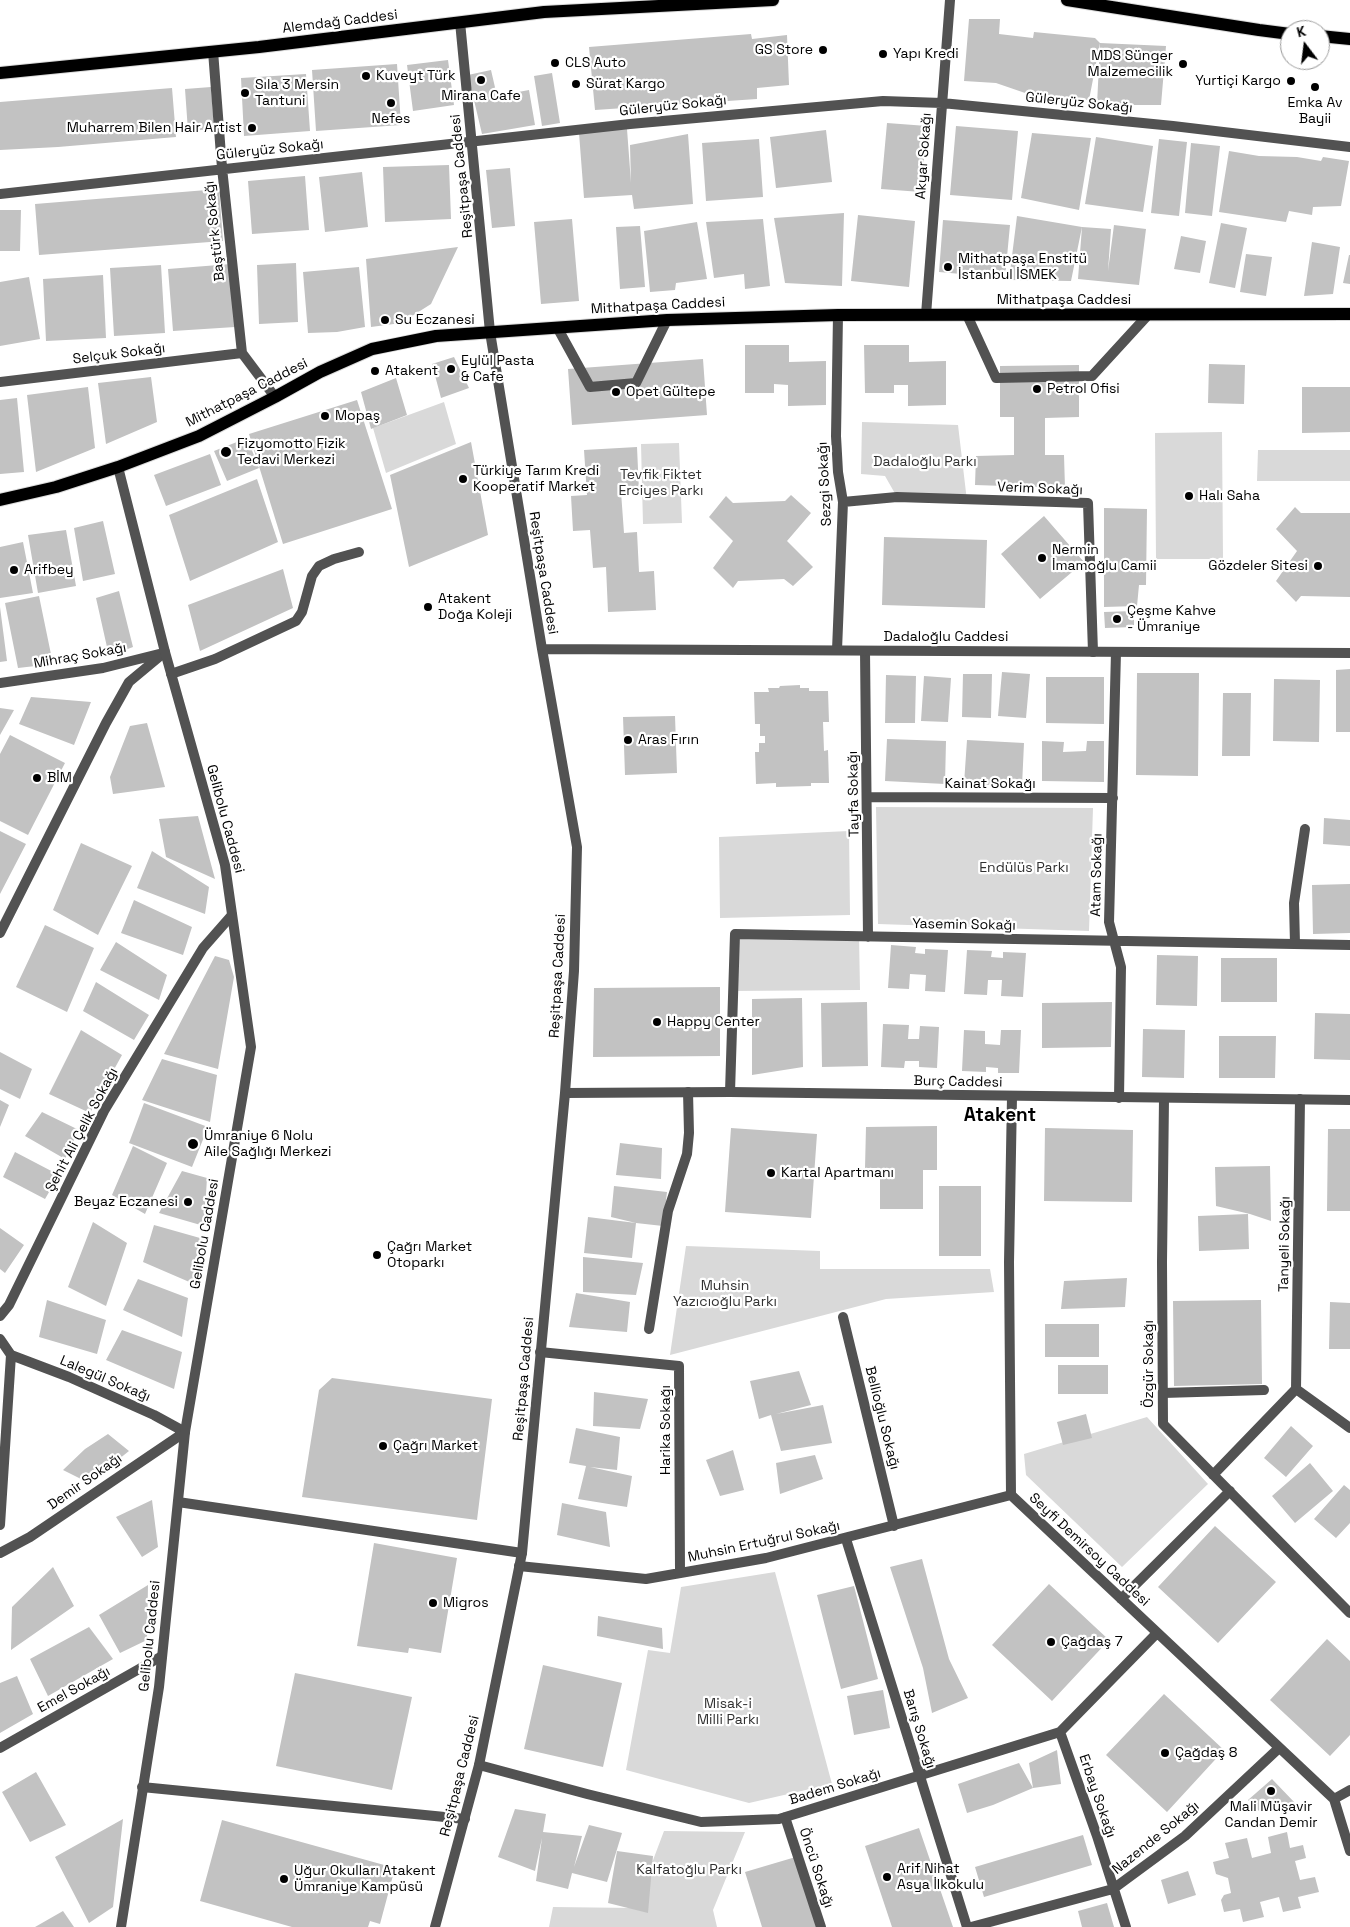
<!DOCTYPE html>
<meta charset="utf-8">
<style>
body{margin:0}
#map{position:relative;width:1350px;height:1927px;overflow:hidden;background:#fff;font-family:"Space Grotesk",sans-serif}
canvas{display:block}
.north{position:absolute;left:1280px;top:20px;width:50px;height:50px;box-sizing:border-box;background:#fff;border:1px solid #999;border-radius:50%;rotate:345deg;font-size:14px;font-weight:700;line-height:20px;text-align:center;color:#000}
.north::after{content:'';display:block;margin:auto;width:18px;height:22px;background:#000;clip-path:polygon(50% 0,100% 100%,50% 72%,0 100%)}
</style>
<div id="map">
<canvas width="1350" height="1927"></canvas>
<div class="north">K</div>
</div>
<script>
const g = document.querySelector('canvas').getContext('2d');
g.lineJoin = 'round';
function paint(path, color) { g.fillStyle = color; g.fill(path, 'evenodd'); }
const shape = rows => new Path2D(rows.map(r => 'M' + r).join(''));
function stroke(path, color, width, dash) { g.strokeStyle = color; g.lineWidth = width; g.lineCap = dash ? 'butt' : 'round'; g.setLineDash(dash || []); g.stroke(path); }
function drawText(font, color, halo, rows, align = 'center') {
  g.font = font + ' "Space Grotesk",sans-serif'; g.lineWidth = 4.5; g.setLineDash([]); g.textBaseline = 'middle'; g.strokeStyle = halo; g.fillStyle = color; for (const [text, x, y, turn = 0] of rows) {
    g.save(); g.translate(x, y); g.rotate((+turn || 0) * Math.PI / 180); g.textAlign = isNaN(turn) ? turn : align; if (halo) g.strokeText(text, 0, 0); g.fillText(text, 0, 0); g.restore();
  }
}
paint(shape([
 [444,402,456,444,386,473,373,428],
 [862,422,958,425,967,501,897,497,885,476,861,474],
 [1222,432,1223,559,1156,559,1155,433],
 [679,443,682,523,643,524,641,444],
 [1258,450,1350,450,1350,481,1257,481],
 [876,807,1093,808,1089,931,878,924],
 [849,831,850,915,720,918,719,837],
 [740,934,859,936,860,990,733,991],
 [686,1246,820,1251,820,1269,990,1269,994,1292,886,1299,670,1355],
 [1147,1417,1208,1484,1122,1567,1026,1475,1024,1454],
 [775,1572,832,1784,749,1803,626,1770,648,1650,670,1653,681,1587],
 [664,1831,745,1832,713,1910,717,1927,549,1927,553,1907,635,1908]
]), '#d9d9d9');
paint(shape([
 [969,19,1000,19,999,34,1033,38,1034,32,1095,38,1100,43,1089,100,1028,94,996,83,964,81],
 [751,34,752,39,787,35,789,85,757,88,757,99,595,110,589,47],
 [1100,43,1166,46,1161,105,1097,105],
 [448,60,454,105,413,111,407,65],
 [397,64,401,125,316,131,312,70],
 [491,70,497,96,529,90,535,125,482,134,468,75],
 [552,73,560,123,542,126,534,76],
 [306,74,310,131,244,136,241,78],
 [211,87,214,129,188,131,185,89],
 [172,88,176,137,58,147,0,150,0,102],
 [887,123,927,126,921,192,881,189],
 [956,126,1018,131,1012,200,950,195],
 [627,129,631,183,630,145,688,134,693,204,634,209,632,195,584,198,579,133],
 [826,130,832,182,776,188,770,137],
 [1032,133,1091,138,1079,210,1021,198],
 [1096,137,1153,146,1143,212,1085,204],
 [759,139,763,197,706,201,702,143],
 [1159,139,1187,142,1179,216,1151,213],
 [1191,143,1220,146,1212,216,1185,213],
 [1229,151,1259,156,1297,157,1321,161,1323,157,1349,161,1341,206,1313,207,1312,215,1289,211,1286,222,1219,212],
 [449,165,451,219,385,222,383,167],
 [510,168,515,226,492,228,486,170],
 [362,172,368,227,325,232,319,177],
 [305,176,309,230,252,234,248,181],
 [219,189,223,241,39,255,35,204],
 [0,210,21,210,20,251,0,251],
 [844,213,842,286,785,283,774,218],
 [858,215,915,221,909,287,851,281],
 [1017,216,1082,227,1111,229,1108,271,1114,225,1146,229,1139,285,1078,279,1082,227,1071,281,1009,280],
 [572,219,579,301,541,304,534,222],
 [763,219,770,286,745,289,744,274,714,278,706,222],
 [943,220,1010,225,1005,278,939,272],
 [697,222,707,279,676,283,675,290,650,292,644,231],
 [1221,223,1247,228,1235,288,1209,283],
 [640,226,645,287,620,289,616,227],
 [1181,236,1206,241,1200,273,1174,269],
 [1312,242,1340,247,1333,294,1304,296],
 [458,247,431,304,401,323,371,327,366,259],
 [1246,254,1272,257,1266,296,1240,292],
 [1349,255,1350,255,1350,284,1343,283],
 [296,263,298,322,259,324,257,265],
 [231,264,235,327,173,331,168,269],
 [161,265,165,333,114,336,110,268],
 [359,267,365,327,337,332,308,333,303,272],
 [103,275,106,338,46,341,43,279],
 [29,277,40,339,0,346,0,282],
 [745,345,789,345,789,362,826,361,826,405,788,406,788,385,774,384,774,393,745,393],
 [864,345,909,345,909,362,946,361,946,405,908,406,908,385,894,385,894,393,865,393],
 [454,357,469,388,441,398,432,364],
 [703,359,707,415,572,425,568,369],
 [1209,364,1245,365,1244,404,1208,403],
 [1079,365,1079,417,1045,418,1045,455,1064,455,1065,488,975,485,976,456,1014,455,1014,417,1000,417,1000,366],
 [151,377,157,422,106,444,98,383],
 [396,378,407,415,371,429,361,392],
 [88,387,95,448,36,472,27,395],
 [1302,387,1350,387,1350,432,1302,433],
 [17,398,24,472,0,474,0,400],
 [357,400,392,509,283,544,249,434],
 [247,438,259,468,227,481,214,451],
 [471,442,488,535,409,567,390,475],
 [637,447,639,491,621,492,624,533,637,532,639,572,654,571,656,610,608,612,606,567,593,568,590,530,573,531,571,496,587,495,584,450],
 [210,454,221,485,166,506,154,475],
 [257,479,278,542,190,581,169,515],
 [791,495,811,513,787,541,813,567,793,586,784,579,738,581,733,588,713,568,733,541,709,517,726,496,733,503,785,501],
 [1295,507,1301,513,1350,513,1350,597,1301,596,1296,602,1276,581,1297,551,1276,529],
 [1104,508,1147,509,1146,585,1139,585,1137,606,1104,607],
 [1044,516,1084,562,1040,599,1001,554],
 [103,521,115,574,83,581,74,528],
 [66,530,76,586,38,593,28,535],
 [884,537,987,540,985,608,882,605],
 [23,542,33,593,0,598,0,547],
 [283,569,293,608,200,651,188,605],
 [119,591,133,647,109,656,96,598],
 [39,596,53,664,18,668,5,603],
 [0,607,7,661,0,662],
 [1134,611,1134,627,1105,628,1104,612],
 [1350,669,1350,732,1336,732,1336,670],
 [1002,672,1030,674,1026,718,998,716],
 [1137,673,1199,673,1198,776,1136,775],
 [963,674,992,674,991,718,962,717],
 [886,675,916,676,915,723,885,723],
 [924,676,951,678,948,722,921,721],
 [1046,677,1104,677,1104,724,1046,723],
 [1274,679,1320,680,1319,742,1273,741],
 [800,685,800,688,809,688,809,691,828,691,829,722,823,722,824,751,828,750,829,783,811,783,811,786,776,787,776,783,756,784,755,752,759,752,759,743,765,743,765,736,760,736,760,724,755,724,754,692,769,692,768,688,779,688,780,686],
 [1223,693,1251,693,1250,756,1222,756],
 [31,697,91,702,74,745,19,724],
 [0,708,14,710,0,735],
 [675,716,677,773,625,775,623,717],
 [147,723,165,787,113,794,110,777,130,726],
 [10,735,65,763,28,835,0,821,0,754],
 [887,739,946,741,945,784,885,781],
 [967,740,1024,743,1022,786,964,784],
 [1042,741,1064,742,1063,752,1086,751,1087,741,1104,741,1104,782,1042,781],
 [198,816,215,879,166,857,159,819],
 [1324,818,1350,820,1350,846,1323,844],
 [0,831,26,844,0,894],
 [81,843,132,866,98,935,53,910],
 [152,851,209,887,205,914,137,888],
 [1350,884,1350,933,1313,934,1312,885],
 [134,900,192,927,183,955,121,933],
 [45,925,94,948,67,1012,16,987],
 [116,942,167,975,159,1000,100,970],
 [891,945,916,947,915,953,925,954,925,949,948,950,945,992,925,991,926,975,910,974,909,989,888,988],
 [967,950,992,951,991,957,1003,958,1003,952,1026,953,1023,997,1001,996,1002,980,988,980,987,995,964,994],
 [1157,955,1198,956,1197,1006,1156,1005],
 [215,956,229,960,234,977,218,1069,164,1054],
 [1221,958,1277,958,1277,1002,1221,1002],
 [96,982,149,1015,134,1040,83,1011],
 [720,987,720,1056,593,1057,594,988],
 [802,998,803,1067,752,1075,752,999],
 [867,1002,868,1066,822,1067,821,1003],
 [1112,1002,1111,1047,1042,1048,1042,1003],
 [1315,1013,1350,1014,1350,1060,1314,1059],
 [883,1024,909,1025,908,1039,919,1039,920,1026,939,1027,937,1068,919,1067,919,1061,905,1061,904,1068,881,1067],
 [1143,1029,1185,1030,1184,1078,1142,1077],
 [81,1030,122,1055,90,1113,49,1094],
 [964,1030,985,1031,985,1044,1000,1045,1001,1030,1021,1030,1019,1073,998,1073,998,1068,986,1067,986,1072,962,1071],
 [1219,1036,1276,1036,1275,1078,1219,1078],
 [0,1052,32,1069,20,1099,0,1089],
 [162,1059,217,1075,210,1122,142,1100],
 [0,1100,9,1105,0,1127],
 [144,1103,208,1127,192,1167,129,1143],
 [42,1112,79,1130,65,1159,25,1136],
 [937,1126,937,1170,923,1170,923,1209,880,1209,880,1168,865,1168,866,1127],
 [731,1128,817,1134,811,1218,725,1212],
 [1045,1128,1133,1130,1132,1202,1044,1201],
 [1328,1129,1350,1129,1350,1211,1327,1211],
 [620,1143,662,1148,661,1179,616,1175],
 [133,1146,167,1163,145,1214,112,1195],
 [15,1152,59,1175,45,1199,3,1177],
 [1270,1166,1271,1221,1250,1214,1216,1206,1215,1167],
 [182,1171,207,1178,204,1226,159,1213],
 [614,1186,667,1192,663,1226,636,1223,632,1258,584,1253,588,1217,636,1223,611,1217],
 [939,1186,981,1186,981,1256,939,1256],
 [1248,1214,1249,1249,1199,1251,1198,1216],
 [93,1222,127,1243,106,1306,68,1287],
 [154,1225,200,1238,194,1284,143,1262],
 [0,1228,24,1245,5,1273,0,1269],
 [583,1257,643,1263,636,1295,583,1292],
 [1127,1278,1125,1307,1061,1309,1064,1281],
 [138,1279,188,1298,182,1337,123,1310],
 [576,1293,630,1302,627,1332,569,1327],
 [47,1300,106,1320,97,1354,39,1337],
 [1261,1300,1262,1384,1174,1386,1173,1301],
 [1330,1302,1350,1303,1350,1349,1329,1349],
 [1045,1324,1099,1324,1099,1357,1045,1357],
 [122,1330,182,1352,174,1389,106,1360],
 [1058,1365,1108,1365,1108,1394,1058,1394],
 [799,1371,811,1405,776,1414,823,1405,832,1443,781,1451,771,1415,759,1419,750,1381],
 [332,1378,492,1399,477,1520,302,1497,319,1390],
 [594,1392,648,1399,640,1429,593,1426],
 [1086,1414,1092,1438,1063,1445,1057,1422],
 [1291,1426,1313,1446,1286,1477,1264,1458],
 [576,1428,620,1437,617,1470,590,1467,632,1476,627,1507,578,1499,586,1466,569,1463],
 [108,1434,129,1451,89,1483,63,1470,85,1449],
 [733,1450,744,1490,720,1496,706,1460],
 [815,1455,823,1479,780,1494,776,1463],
 [1310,1463,1333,1491,1295,1523,1272,1496],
 [1344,1485,1350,1490,1350,1523,1336,1538,1314,1519],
 [152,1500,158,1547,142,1557,116,1517],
 [562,1503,606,1512,610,1547,557,1535],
 [1215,1526,1276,1582,1218,1643,1158,1587],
 [374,1543,457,1558,441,1653,409,1648,408,1653,357,1646],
 [922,1559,949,1659,968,1698,932,1713,923,1668,890,1567],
 [53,1567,74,1606,11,1650,12,1607],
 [1049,1584,1109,1640,1052,1701,992,1645],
 [148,1585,147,1640,120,1653,99,1615],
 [854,1586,878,1679,841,1689,817,1595],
 [598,1616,662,1628,663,1649,597,1636],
 [89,1627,113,1659,48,1696,30,1659],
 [1327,1639,1350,1661,1350,1735,1330,1756,1270,1700],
 [543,1665,622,1683,603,1767,524,1749],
 [295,1673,412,1697,392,1790,276,1766],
 [17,1676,33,1714,0,1733,0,1683],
 [883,1690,890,1728,854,1735,847,1696],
 [1164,1694,1224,1750,1167,1812,1106,1755],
 [1057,1750,1061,1784,1033,1788,1029,1763],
 [1019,1763,1033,1788,993,1805,967,1813,958,1784],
 [36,1772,66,1825,30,1842,2,1792],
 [1272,1779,1296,1804,1283,1815,1269,1801,1259,1811,1248,1800],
 [515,1809,546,1814,543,1832,582,1836,574,1867,589,1825,622,1833,607,1882,572,1873,568,1889,536,1881,542,1838,535,1871,498,1857],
 [123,1819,113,1907,89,1923,55,1857],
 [222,1820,395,1868,380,1924,370,1921,368,1927,292,1927,200,1901],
 [919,1828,953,1927,892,1927,865,1846],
 [1287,1832,1290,1848,1303,1845,1306,1858,1295,1861,1300,1880,1315,1877,1319,1892,1298,1897,1301,1908,1283,1912,1279,1897,1260,1902,1264,1917,1243,1922,1240,1909,1224,1912,1221,1900,1224,1895,1231,1893,1228,1878,1216,1874,1213,1862,1229,1858,1225,1843,1247,1838,1252,1858,1271,1853,1268,1837],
 [1083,1835,1092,1865,984,1897,975,1867],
 [617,1851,653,1856,648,1913,608,1903],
 [799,1856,821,1927,762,1927,745,1872],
 [1188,1871,1196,1895,1168,1904,1161,1880],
 [1107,1903,1114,1927,1082,1927,1078,1911],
 [63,1911,74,1927,35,1927]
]), '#c2c2c2');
const primary = shape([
 [1067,0,1259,30,1290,34],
 [1320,36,1350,39],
 [0,73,259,47,544,12,773,0],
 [0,500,56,487,118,467,199,436,275,397,320,372,372,349,436,336,667,320,838,315,1350,314]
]);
stroke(primary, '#dbdbdb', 14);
stroke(shape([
 [967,315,996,378,1092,376,1147,316],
 [557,327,590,387,636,383,667,320],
 [171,674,215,659,296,621,302,612,312,576,319,566,334,559,359,552],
 [1295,944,1294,903,1305,829],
 [649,1329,668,1211,687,1154,689,1133,688,1092],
 [1163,1393,1264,1390],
 [142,1787,465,1819]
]), '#525252', 10);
stroke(shape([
 [213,51,222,168,242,353,275,397],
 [0,194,630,124,883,101,942,103,1173,126,1350,147],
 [926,315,950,0],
 [0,382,242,353],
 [843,502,897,497,1088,503,1093,652],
 [837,650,843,502,838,472,836,436,838,315],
 [865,651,868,937],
 [1116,652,1109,922,1121,967,1119,1098],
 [0,683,103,668,159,654],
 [868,797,1113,798],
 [0,933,106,723,129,682,165,652],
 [730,1092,735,934,1350,945],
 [1012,1097,1009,1262,1011,1495,1334,1799,1350,1851],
 [1164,1099,1162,1262,1163,1424,1350,1613],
 [0,1316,9,1305,104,1111,203,948,232,915],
 [843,1317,894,1526],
 [0,1339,11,1355,0,1525],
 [540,1352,679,1366,680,1573],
 [1296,1389,1300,1099],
 [1213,1475,1296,1389,1350,1428],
 [178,1502,522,1553],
 [846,1539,967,1927],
 [0,1553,30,1537,185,1432,154,1415,69,1377,11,1355],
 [519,1566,646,1579,766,1558,1011,1495],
 [1121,1599,1230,1491],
 [1060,1732,1097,1836,1126,1927],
 [0,1748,162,1656],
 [479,1765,587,1794,701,1822,779,1819,1060,1732,1157,1633],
 [1334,1799,1350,1790],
 [785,1817,821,1927],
 [971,1927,1113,1889,1185,1836,1279,1748]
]), '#525252', 10);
stroke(shape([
 [118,467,165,652,225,865,251,1047,185,1432,159,1687,121,1927],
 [542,649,1350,653],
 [565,1093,730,1092,1350,1100],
 [435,1927,479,1765,522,1553,565,1093,574,971,577,847,542,649,490,332,460,22]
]), '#525252', 10);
stroke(primary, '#000', 12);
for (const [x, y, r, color] of [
 [823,50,5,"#000"],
 [883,54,5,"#000"],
 [555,63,5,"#000"],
 [1183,64,5,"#000"],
 [366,76,5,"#000"],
 [481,80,5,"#000"],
 [1291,81,5,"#000"],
 [576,84,5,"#000"],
 [1315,87,5,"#000"],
 [245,93,5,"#000"],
 [391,103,5,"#000"],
 [252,128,5,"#000"],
 [948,267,5,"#000"],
 [385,320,5,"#000"],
 [451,369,5,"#000"],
 [375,371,5,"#000"],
 [1037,389,5,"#000"],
 [616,392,5,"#000"],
 [325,416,5,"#000"],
 [226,452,6,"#000"],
 [463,479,5,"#000"],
 [1189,496,5,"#000"],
 [1042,558,5,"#000"],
 [1318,566,5,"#000"],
 [14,570,5,"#000"],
 [428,607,5,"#000"],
 [1117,619,5,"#000"],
 [628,740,5,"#000"],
 [37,778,5,"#000"],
 [657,1022,5,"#000"],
 [193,1144,6,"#000"],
 [771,1173,5,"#000"],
 [188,1202,5,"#000"],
 [377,1255,5,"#000"],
 [383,1446,5,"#000"],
 [433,1603,5,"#000"],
 [1051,1642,5,"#000"],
 [1165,1753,5,"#000"],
 [1271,1791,5,"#000"],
 [887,1877,5,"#000"],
 [284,1879,5,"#000"]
]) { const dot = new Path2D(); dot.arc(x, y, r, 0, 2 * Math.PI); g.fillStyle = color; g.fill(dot); stroke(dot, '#fff', 2); }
drawText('14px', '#000', '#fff', [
 ["Alemdağ Caddesi",340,22,-7],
 ["Güleryüz Sokağı",1079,103,6],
 ["Güleryüz Sokağı",673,106,-6],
 ["Güleryüz Sokağı",270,150,-6],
 ["Akyar Sokağı",924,156,-86],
 ["Reşitpaşa Caddesi",462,176,-96],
 ["Baştürk Sokağı",215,231,-96],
 ["Mithatpaşa Caddesi",1064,300],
 ["Mithatpaşa Caddesi",658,306,-3],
 ["Selçuk Sokağı",119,354,-7],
 ["Mithatpaşa Caddesi",247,393,-27],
 ["Sezgi Sokağı",825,484,-93],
 ["Verim Sokağı",1040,489,2],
 ["Reşitpaşa Caddesi",543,573,81],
 ["Dadaloğlu Caddesi",946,637],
 ["Mihraç Sokağı",80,656,-10],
 ["Kainat Sokağı",990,784],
 ["Tayfa Sokağı",854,794,-91],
 ["Gelibolu Caddesi",225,819,75],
 ["Atam Sokağı",1097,875,-89],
 ["Yasemin Sokağı",964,925,1],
 ["Reşitpaşa Caddesi",558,976,-87],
 ["Burç Caddesi",958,1082,1],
 ["Şehit Ali Çelik Sokağı",82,1130,-62],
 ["Gelibolu Caddesi",205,1234,-80],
 ["Tanyeli Sokağı",1285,1244,-89],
 ["Özgür Sokağı",1149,1364,-90],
 ["Lalegül Sokağı",105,1379,23],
 ["Reşitpaşa Caddesi",524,1379,-85],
 ["Bellioğlu Sokağı",882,1418,76],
 ["Harika Sokağı",666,1430,-90],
 ["Demir Sokağı",85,1482,-35],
 ["Muhsin Ertuğrul Sokağı",764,1542,-12],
 ["Seyfi Demirsoy Caddesi",1089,1550,43],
 ["Gelibolu Caddesi",150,1636,-84],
 ["Emel Sokağı",74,1690,-29],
 ["Barış Sokağı",919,1729,73],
 ["Reşitpaşa Caddesi",460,1776,-76],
 ["Badem Sokağı",835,1787,-17],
 ["Erbay Sokağı",1097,1796,71],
 ["Nazende Sokağı",1156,1838,-39],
 ["Öncü Sokağı",816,1868,72]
]);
drawText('14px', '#000', '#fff', [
 ["GS Store",813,50,"right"],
 ["Yapı Kredi",893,54],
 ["MDS Sünger",1173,56,"right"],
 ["Malzemecilik",1173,72,"right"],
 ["CLS Auto",565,63],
 ["Kuveyt Türk",376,76],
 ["Yurtiçi Kargo",1281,81,"right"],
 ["Sürat Kargo",586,84],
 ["Sıla 3 Mersin",255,85],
 ["Tantuni",255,101],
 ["Mirana Cafe",481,96,"center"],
 ["Emka Av",1315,103,"center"],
 ["Bayii",1315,119,"center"],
 ["Nefes",391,119,"center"],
 ["Muharrem Bilen Hair Artist",242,128,"right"],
 ["Mithatpaşa Enstitü",958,259],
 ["İstanbul İSMEK",958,275],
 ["Su Eczanesi",395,320],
 ["Eylül Pasta",461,361],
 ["& Cafe",461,377],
 ["Atakent",385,371],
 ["Petrol Ofisi",1047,389],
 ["Opet Gültepe",626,392],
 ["Mopaş",335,416],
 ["Fizyomotto Fizik",237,444],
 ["Tedavi Merkezi",237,460],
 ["Türkiye Tarım Kredi",473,471],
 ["Kooperatif Market",473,487],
 ["Halı Saha",1199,496],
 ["Nermin",1052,550],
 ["İmamoğlu Camii",1052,566],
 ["Gözdeler Sitesi",1308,566,"right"],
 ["Arifbey",24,570],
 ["Atakent",438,599],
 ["Doğa Koleji",438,615],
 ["Çeşme Kahve",1127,611],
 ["- Ümraniye",1127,627],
 ["Aras Fırın",638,740],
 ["BİM",47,778],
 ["Happy Center",667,1022],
 ["Ümraniye 6 Nolu",204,1136],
 ["Aile Sağlığı Merkezi",204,1152],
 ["Kartal Apartmanı",781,1173],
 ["Beyaz Eczanesi",178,1202,"right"],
 ["Çağrı Market",387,1247],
 ["Otoparkı",387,1263],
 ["Çağrı Market",393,1446],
 ["Migros",443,1603],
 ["Çağdaş 7",1061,1642],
 ["Çağdaş 8",1175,1753],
 ["Mali Müşavir",1271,1807,"center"],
 ["Candan Demir",1271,1823,"center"],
 ["Arif Nihat",897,1869],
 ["Asya İlkokulu",897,1885],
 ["Uğur Okulları Atakent",294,1871],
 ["Ümraniye Kampüsü",294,1887]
], 'left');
drawText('14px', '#303030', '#fff', [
 ["Dadaloğlu Parkı",925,462],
 ["Tevfik Fiktet",661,475],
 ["Erciyes Parkı",661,491],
 ["Endülüs Parkı",1024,868],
 ["Muhsin",725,1286],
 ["Yazıcıoğlu Parkı",725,1302],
 ["Misak-i",728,1704],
 ["Milli Parkı",728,1720],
 ["Kalfatoğlu Parkı",689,1870]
]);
drawText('bold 19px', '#000', '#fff', [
 ["Atakent",1000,1116]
]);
</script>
